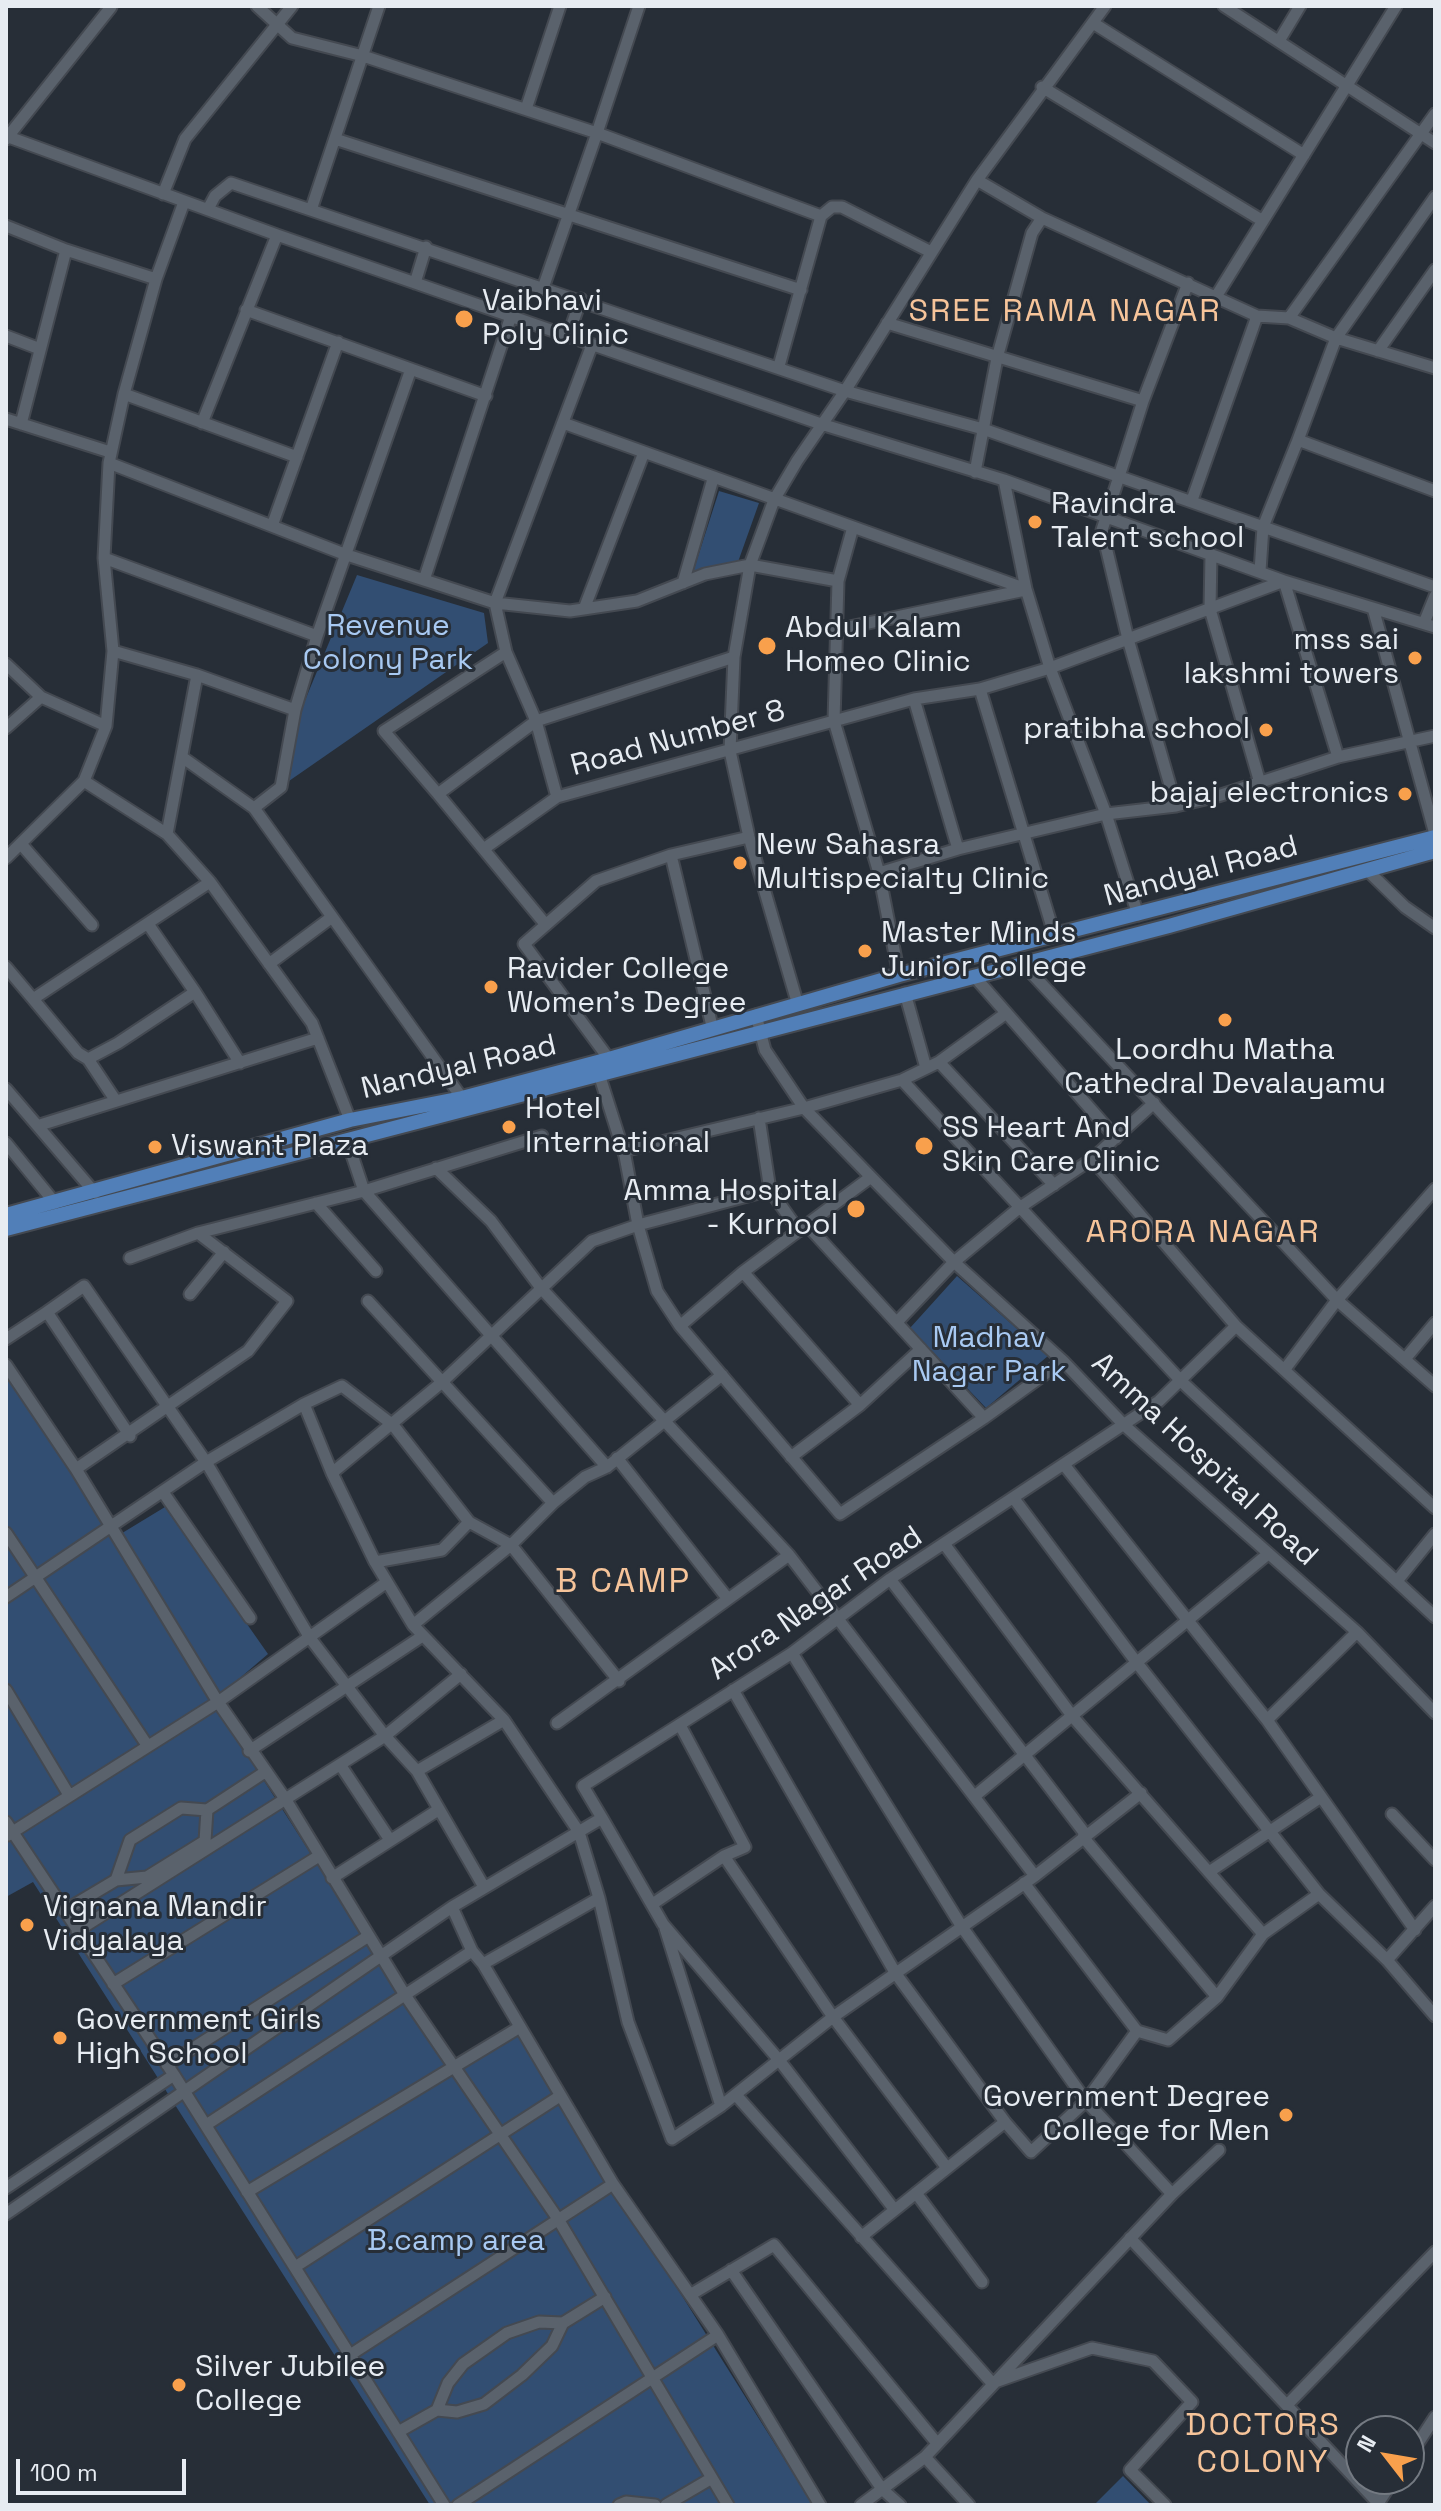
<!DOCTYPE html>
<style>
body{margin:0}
#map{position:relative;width:1441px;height:2511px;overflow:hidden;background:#272e37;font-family:"Space Grotesk",sans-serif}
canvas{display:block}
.frame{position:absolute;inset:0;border:8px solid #e7ecf2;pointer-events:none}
.north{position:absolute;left:1345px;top:2415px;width:80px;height:80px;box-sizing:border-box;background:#272e37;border:2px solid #747a82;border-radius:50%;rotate:301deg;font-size:22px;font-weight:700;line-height:32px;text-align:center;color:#e7ecf2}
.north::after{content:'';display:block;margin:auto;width:28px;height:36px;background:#f9a04c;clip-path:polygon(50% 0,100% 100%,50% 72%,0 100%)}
.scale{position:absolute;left:16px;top:2459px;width:170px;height:36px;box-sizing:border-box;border:4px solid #e7ecf2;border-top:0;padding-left:10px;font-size:24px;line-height:28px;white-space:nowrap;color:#e7ecf2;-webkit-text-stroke:6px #272e37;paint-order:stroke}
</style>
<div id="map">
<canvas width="1441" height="2511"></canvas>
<div class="frame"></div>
<div class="north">N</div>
<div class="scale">100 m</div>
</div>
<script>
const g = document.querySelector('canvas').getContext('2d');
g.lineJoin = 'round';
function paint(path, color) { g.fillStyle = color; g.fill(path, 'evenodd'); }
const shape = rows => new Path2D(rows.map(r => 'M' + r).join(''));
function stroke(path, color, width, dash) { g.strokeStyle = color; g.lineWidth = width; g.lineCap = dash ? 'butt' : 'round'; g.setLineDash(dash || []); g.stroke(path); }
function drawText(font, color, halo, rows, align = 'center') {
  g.font = font + ' "Space Grotesk",sans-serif'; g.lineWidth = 6; g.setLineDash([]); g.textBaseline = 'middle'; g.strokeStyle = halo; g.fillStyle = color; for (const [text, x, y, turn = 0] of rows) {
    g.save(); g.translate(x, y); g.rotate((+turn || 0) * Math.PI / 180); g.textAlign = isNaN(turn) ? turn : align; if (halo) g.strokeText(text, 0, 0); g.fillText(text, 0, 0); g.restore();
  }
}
paint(shape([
 [719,491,759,503,738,562,693,572],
 [357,575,484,613,488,643,289,781,301,710],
 [957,1276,1048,1356,986,1408,910,1328],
 [6,1374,114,1538,165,1507,268,1654,213,1701,451,2073,518,2034,813,2505,430,2505,33,1882,6,1897],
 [1123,2476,1151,2505,1094,2505]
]), '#324e72');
const minor = shape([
 [257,6,292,38,363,56,597,133,639,6],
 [1224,6,1435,143],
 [1093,23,1304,155],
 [1279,41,1300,6],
 [1042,87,1263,221],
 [526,109,560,6],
 [6,136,277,235],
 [6,139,111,7],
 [335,139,801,290],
 [977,180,1042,218,1257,316,1289,318,1336,338,1435,368],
 [163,194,185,139,292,6],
 [208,209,215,196,231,183,845,391,983,429,1435,587],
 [311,210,379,6],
 [821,216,832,207,842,207,931,252],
 [6,226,66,250,21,424],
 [66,250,156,279],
 [415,283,426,247],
 [543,288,597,133,821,216,779,366],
 [1217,295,1396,6],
 [246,310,486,396],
 [1289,318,1435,114],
 [887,323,1143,401],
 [6,336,40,349],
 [568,336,581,299],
 [1378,351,1435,270],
 [124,394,297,457],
 [6,419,110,452],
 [202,423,277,235,821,424,1004,480,1284,581,1435,627],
 [563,423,1026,589],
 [1298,440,1336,338,1435,197],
 [109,463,344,554,495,603,570,611,637,601,705,574,750,565,838,581],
 [975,472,997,358,1032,233,1042,218],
 [1004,480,1026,589,1050,668,1106,814,1138,915],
 [1192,500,1257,316],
 [272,526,338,342],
 [853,527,838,581,834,721,879,873,899,975],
 [1211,554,1210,609,1260,783],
 [104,558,317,636],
 [1260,571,1263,527,1298,440,1435,491],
 [424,580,511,316],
 [683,583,713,479],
 [1373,608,1435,834],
 [584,609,643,455],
 [1424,623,1435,596],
 [835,630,1025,590],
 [113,651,197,675,295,710],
 [506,652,536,721,557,797],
 [6,664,41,697,106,726],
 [980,689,1055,937],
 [914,699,958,849],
 [6,728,41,697],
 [182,757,254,808,462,1098],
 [84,781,167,834,210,882,312,1023,350,1120],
 [438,794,384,731,506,652,495,603,592,345],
 [1176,806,1128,639,1102,530,1143,401,1188,283],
 [254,808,281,787,295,710,317,636,411,369],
 [167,834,197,675],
 [21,844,92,925],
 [485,848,557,797,914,699,980,689,1050,668,1284,581,1338,757],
 [671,855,712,1026],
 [6,858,84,781,106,726,113,651,104,558,109,463,124,394,156,279,184,202],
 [1367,870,1405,907,1435,928],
 [879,873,958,849,1106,814,1176,806,1218,796,1338,757,1435,736],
 [546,925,438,794,536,721,734,657],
 [1022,963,1337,1300,1435,1189],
 [269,964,332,917],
 [6,967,33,999,210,882],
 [974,976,1116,1138],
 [195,992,240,1063],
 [905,993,926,1068],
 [33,999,78,1053,88,1059,118,1043,195,992,148,924],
 [798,1005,749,837,730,751,734,657,750,565,774,500,797,461,845,391,977,180,1105,6],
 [756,1015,765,1050,804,1108,871,1177,954,1262,1063,1361,1124,1425,1357,1632,1435,1713],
 [88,1059,116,1101],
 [609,1059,524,944,596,881,671,855,749,837],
 [939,1062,1054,1185],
 [599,1074,625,1156,638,1225,657,1291,680,1326],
 [902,1080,1182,1382,1435,1617],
 [6,1089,95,1193],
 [759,1118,770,1190,799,1231],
 [40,1125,318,1038],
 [347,1140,364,1191,607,1467],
 [6,1143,55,1203],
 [623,1151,804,1108,902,1080,939,1062,1005,1014],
 [1092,1159,1236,1326,1435,1508],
 [436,1168,491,1221,541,1288,789,1555,1035,1876],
 [871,1177,743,1272,680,1326,840,1514,984,1418,1063,1361],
 [316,1203,376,1271],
 [807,1225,984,1418],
 [130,1258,198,1233,364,1191,542,1136],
 [743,1272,860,1405],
 [190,1294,224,1252],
 [368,1301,553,1503],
 [47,1312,84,1286,206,1462,310,1638,385,1736,417,1771,484,1887],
 [897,1322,954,1262,1019,1208,1092,1159,1154,1103],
 [6,1339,47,1312,130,1436],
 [1405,1359,1435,1323],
 [6,1365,76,1469,218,1702,286,1800,405,1995,558,2219,728,2505],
 [1285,1369,1337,1300,1435,1386],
 [304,1404,332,1473,375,1562,413,1625,504,1720,579,1832,599,1898,628,2022,672,2139,721,2106,833,2017,1035,1876,1141,1793],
 [791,1457,860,1405,921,1349],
 [617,1458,728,1599],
 [1065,1466,1267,1720,1415,1930],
 [76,1469,248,1351,287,1301,198,1233],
 [332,1473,441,1383,592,1241,638,1225,770,1190],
 [163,1492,250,1618],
 [1015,1500,1137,1663,1319,1894,1387,1960,1435,2016],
 [6,1533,147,1745],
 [945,1545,1073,1717,1263,1934],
 [375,1562,442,1550,469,1522],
 [890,1579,1086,1835],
 [1397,1581,1435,1534],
 [6,1597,206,1462,304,1404,342,1386,393,1425,469,1522,511,1545,619,1681],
 [413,1625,511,1545,553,1503,585,1477,607,1467,722,1375],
 [792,1653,962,1927,1086,2101,1172,2194],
 [6,1690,69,1795],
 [733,1690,896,1974,1005,2122,1031,2152,1086,2101,1137,2031,1168,2040,1217,1997,1263,1934,1319,1894],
 [1267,1720,1357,1632],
 [557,1723,789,1555],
 [680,1725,745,1847,724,1856,833,2017,947,2168],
 [249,1751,421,1637],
 [341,1766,390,1840],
 [417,1771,504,1720],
 [976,1795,1268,1554],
 [1392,1814,1435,1860],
 [602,1818,663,1924,779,2060,894,2209],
 [6,1822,174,2075,444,2505],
 [8,1835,218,1702,387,1582],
 [1083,1837,1217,1997],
 [1209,1872,1321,1797],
 [332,1878,438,1810],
 [116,1880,130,1840,181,1808,207,1810,265,1772],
 [1024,1883,1137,2031],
 [654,1903,724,1856],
 [452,1907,472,1951,483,1964,613,2184,718,2335,820,2505],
 [64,1911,116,1880,147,1877,205,1841,207,1810],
 [665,1928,721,2106],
 [77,1931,385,1736,461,1674],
 [1387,1960,1435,1906],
 [483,1964,599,1898],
 [113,1984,319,1856],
 [167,2065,367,1937],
 [736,2095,992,2383,1092,2348,1153,2361,1192,2402,1130,2470,1165,2505],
 [206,2125,472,1951],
 [6,2188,174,2075],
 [247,2192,520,2027],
 [916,2193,982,2282],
 [6,2214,452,1907,602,1818,583,1786,792,1653,890,1579,1159,1401,1236,1326],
 [861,2237,1005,2122],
 [1130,2238,1380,2505],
 [295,2267,560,2096],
 [731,2270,882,2489,900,2505],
 [690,2295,774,2245,936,2442],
 [350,2355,613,2184],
 [1287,2405,1435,2252],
 [437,2410,448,2383,463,2364,507,2333,539,2322,563,2323],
 [398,2432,437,2410,457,2412,484,2404,522,2375,552,2346,563,2323,605,2297],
 [925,2457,969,2505],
 [1409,2457,1435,2417],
 [458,2505,718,2335],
 [619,2505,626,2502,655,2505],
 [666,2505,712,2478],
 [861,2505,925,2457,1172,2194,1219,2150],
 [1377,2505,1394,2479]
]);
const major = shape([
 [6,1215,350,1120,462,1098,609,1059,899,975,1435,837],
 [6,1229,1169,926,1435,851]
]);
stroke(minor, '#444951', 15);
stroke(major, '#444951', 18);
stroke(minor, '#5a626c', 11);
stroke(major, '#517fb8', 14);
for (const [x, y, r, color] of [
 [464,319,10,"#f9a04c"],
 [1035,522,8,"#f9a04c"],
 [767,646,10,"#f9a04c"],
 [1415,658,8,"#f9a04c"],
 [1266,730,8,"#f9a04c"],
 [1405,794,8,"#f9a04c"],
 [740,863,8,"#f9a04c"],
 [865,951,8,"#f9a04c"],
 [491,987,8,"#f9a04c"],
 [1225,1020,8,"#f9a04c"],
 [509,1127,8,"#f9a04c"],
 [924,1146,10,"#f9a04c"],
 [155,1147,8,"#f9a04c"],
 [856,1209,10,"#f9a04c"],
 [27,1925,8,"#f9a04c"],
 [60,2038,8,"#f9a04c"],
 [1286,2115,8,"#f9a04c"],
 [179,2385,8,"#f9a04c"]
]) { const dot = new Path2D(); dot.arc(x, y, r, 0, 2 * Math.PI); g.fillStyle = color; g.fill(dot); stroke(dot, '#272e37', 3); }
drawText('30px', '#e7ecf2', '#272e37', [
 ["Vaibhavi",482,302],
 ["Poly Clinic",482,336],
 ["Ravindra",1051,505],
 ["Talent school",1051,539],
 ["Abdul Kalam",785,629],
 ["Homeo Clinic",785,663],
 ["mss sai",1399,641,"right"],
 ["lakshmi towers",1399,675,"right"],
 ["pratibha school",1250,730,"right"],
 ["bajaj electronics",1389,794,"right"],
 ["New Sahasra",756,846],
 ["Multispecialty Clinic",756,880],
 ["Master Minds",881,934],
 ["Junior College",881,968],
 ["Ravider College",507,970],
 ["Women's Degree",507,1004],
 ["Loordhu Matha",1225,1051,"center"],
 ["Cathedral Devalayamu",1225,1085,"center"],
 ["Hotel",525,1110],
 ["International",525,1144],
 ["SS Heart And",942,1129],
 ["Skin Care Clinic",942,1163],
 ["Viswant Plaza",171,1147],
 ["Amma Hospital",838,1192,"right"],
 ["- Kurnool",838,1226,"right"],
 ["Vignana Mandir",43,1908],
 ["Vidyalaya",43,1942],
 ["Government Girls",76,2021],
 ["High School",76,2055],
 ["Government Degree",1270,2098,"right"],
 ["College for Men",1270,2132,"right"],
 ["Silver Jubilee",195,2368],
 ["College",195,2402]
], 'left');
drawText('30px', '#a8c9f2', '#272e37', [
 ["Revenue",388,627],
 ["Colony Park",388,661],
 ["Madhav",989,1339],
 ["Nagar Park",989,1373],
 ["B.camp area",456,2242]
]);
drawText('30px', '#e7ecf2', '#272e37', [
 ["Road Number 8",678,739,-15],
 ["Nandyal Road",1201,872,-15],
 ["Nandyal Road",459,1068,-13],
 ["Amma Hospital Road",1204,1460,43],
 ["Arora Nagar Road",816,1604,-34]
]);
g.letterSpacing = '2px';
drawText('32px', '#f6c49a', '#272e37', [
 ["SREE RAMA NAGAR",1065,312],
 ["ARORA NAGAR",1203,1233],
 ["DOCTORS",1263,2426],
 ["COLONY",1263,2463]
]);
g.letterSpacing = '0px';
g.letterSpacing = '2px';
drawText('34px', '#f6c49a', '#272e37', [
 ["B CAMP",623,1583]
]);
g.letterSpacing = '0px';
</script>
